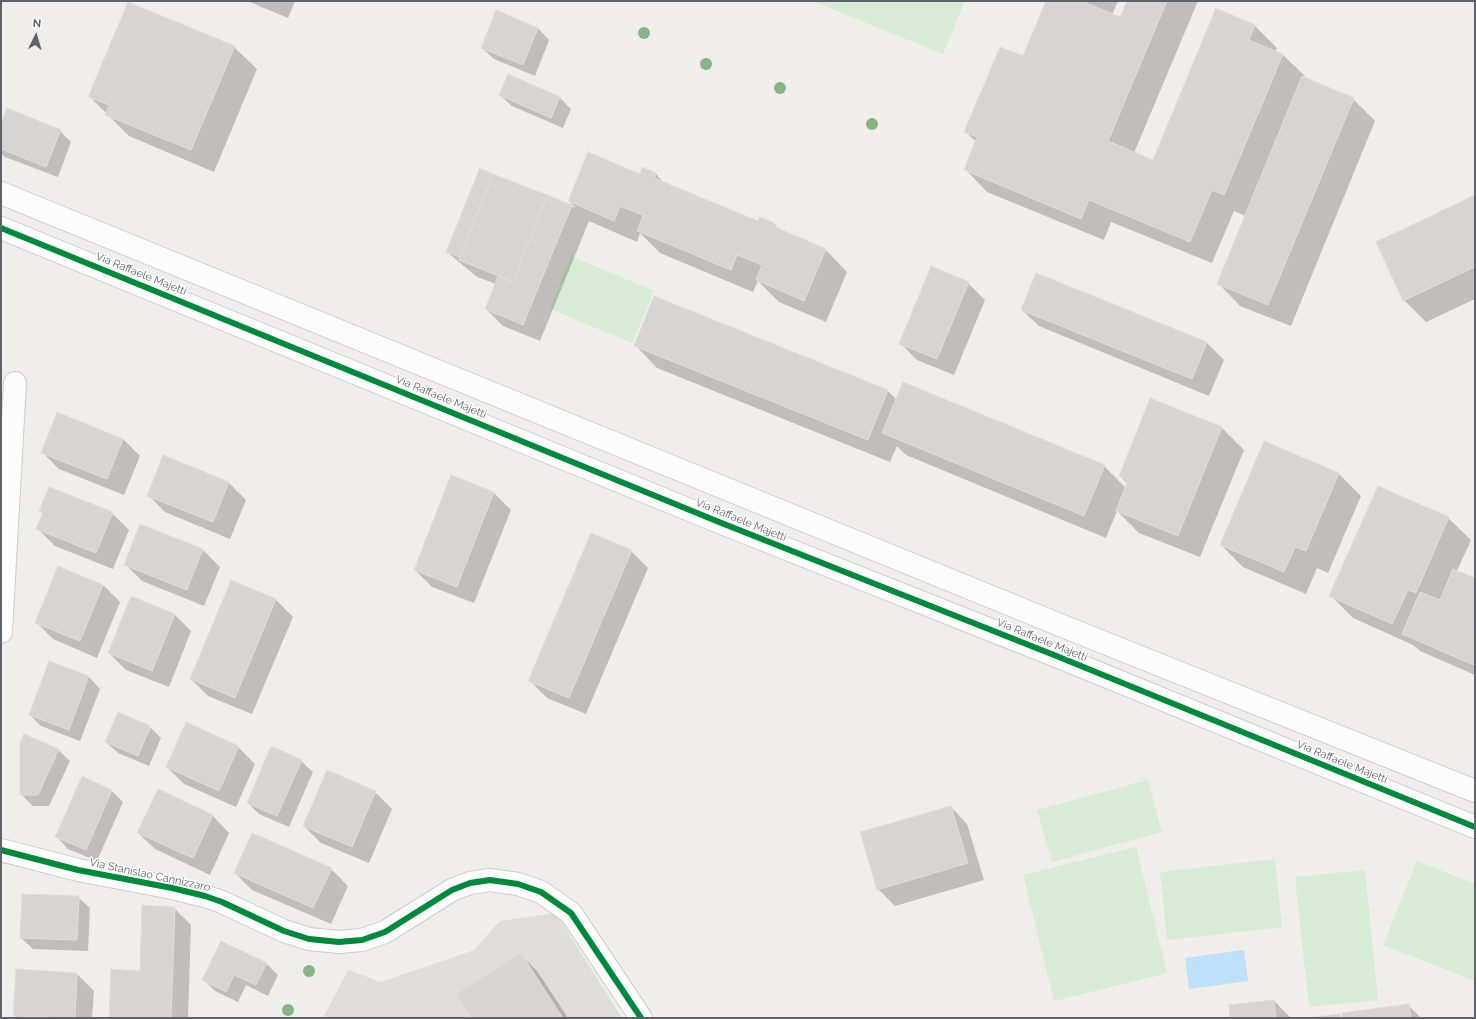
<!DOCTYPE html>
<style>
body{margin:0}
#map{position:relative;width:1476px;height:1019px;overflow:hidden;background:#efeeea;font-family:Raleway,sans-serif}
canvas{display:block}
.frame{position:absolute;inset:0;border:2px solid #5f6368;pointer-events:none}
.north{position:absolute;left:16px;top:16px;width:40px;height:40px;-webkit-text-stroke:3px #fff;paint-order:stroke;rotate:5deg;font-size:11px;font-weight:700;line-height:16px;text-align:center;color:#5f6368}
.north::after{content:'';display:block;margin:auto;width:14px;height:18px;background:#5f6368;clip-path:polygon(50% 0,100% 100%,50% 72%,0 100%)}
</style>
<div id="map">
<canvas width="1476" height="1019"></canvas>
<div class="frame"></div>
<div class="north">N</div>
</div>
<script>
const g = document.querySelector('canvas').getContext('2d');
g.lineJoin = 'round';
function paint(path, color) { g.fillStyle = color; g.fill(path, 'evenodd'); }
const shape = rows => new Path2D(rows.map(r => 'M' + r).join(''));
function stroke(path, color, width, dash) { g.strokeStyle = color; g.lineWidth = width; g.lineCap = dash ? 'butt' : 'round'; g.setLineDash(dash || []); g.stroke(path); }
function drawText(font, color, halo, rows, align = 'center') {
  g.font = font + ' Raleway,sans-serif'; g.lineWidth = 3; g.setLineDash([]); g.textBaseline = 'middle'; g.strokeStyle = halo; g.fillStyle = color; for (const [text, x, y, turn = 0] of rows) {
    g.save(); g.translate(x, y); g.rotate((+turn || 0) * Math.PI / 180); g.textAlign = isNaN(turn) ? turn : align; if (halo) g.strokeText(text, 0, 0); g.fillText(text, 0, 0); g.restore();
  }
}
paint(shape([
 [556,913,622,1018,323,1018,348,970,381,982,474,950,500,921]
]), '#dfddda');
paint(shape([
 [812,1,965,1,943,54],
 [571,256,654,291,632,343,550,309],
 [1148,780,1162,832,1052,862,1037,810],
 [1136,847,1167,973,1054,1001,1023,875],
 [1275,859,1282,927,1167,940,1160,872],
 [1417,861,1475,884,1475,981,1383,945],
 [1365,870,1378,1000,1309,1007,1295,877]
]), '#d8ebd6');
paint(shape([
 [1244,950,1248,981,1189,989,1185,958]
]), '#bfe0f9');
paint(shape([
 [247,1,295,1,288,18],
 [1047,1,1118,1,1112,15,1121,19,1128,1,1198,1,1134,153,1154,161,1254,25,1277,48,1275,51,1282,54,1305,76,1304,78,1353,99,1375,121,1291,326,1240,306,1218,283,1246,216,1234,211,1212,263,1111,222,1104,240,987,192,965,169,976,142,966,132,1023,58],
 [538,28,549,40,535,76,494,59,482,48],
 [234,47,257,69,214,172,129,136,89,96],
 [500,95,560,98,571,109,563,128,512,106],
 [1,126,60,131,71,142,58,177,5,157,1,153],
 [643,169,656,174,665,184,759,223,774,224,781,231,825,249,847,272,826,322,779,302,758,281,753,292,660,253,640,233,637,242,589,221,540,341,503,326,486,309,496,284,477,277,447,252,493,175,576,208,569,201,640,175],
 [1475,196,1475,299,1426,322,1404,300],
 [1037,274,1207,343,1224,360,1209,396,1039,326,1022,310],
 [968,283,985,300,954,375,917,360,900,343],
 [655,297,888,391,897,400,1104,466,1126,488,1128,484,1120,476,1151,400,1222,428,1244,450,1200,557,1139,533,1117,511,1106,538,906,455,897,446,890,462,657,368,635,345],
 [1,419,8,426,1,472],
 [123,439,140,456,124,495,59,469,42,452],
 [1338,473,1361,496,1328,573,1317,568,1306,594,1243,567,1221,545],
 [452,476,494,493,511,510,474,603,432,587,415,570],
 [229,483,246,500,230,539,165,512,148,495],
 [40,511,112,513,129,530,113,569,55,546,38,529,44,514],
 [1448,518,1471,540,1457,571,1475,579,1475,675,1420,651,1413,645,1353,618,1331,596],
 [203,550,220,567,204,606,142,581,125,564],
 [631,551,648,568,586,714,547,698,530,681],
 [58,567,103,585,120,602,97,658,53,639,36,622],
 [276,600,293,617,252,714,208,696,191,679],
 [174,614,191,631,169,687,126,670,109,653],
 [50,662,89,677,100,689,80,741,41,726,30,715],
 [150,727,161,738,149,766,118,753,106,742],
 [238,747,255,764,236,807,184,784,167,767],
 [58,750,70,761,49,806,33,806,21,794],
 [301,761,313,772,289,827,259,814,248,803],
 [82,778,112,791,123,802,97,861,68,849,57,837],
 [375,792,392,809,369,863,321,843,304,826],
 [951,807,967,824,984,880,895,906,878,889],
 [213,816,229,833,210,875,155,849,138,833],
 [331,869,348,886,331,924,252,890,235,873],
 [78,897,90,908,88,951,33,949,21,938],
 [174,908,191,925,188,1018,110,1018,141,972],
 [221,942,267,964,278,975,268,996,246,985,238,1002,215,991,204,980],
 [521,955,537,971,568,1018,473,1018],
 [77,974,94,991,92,1018,17,1018,14,1015],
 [1274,1001,1291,1018,1231,1018],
 [1408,1005,1421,1018,1343,1018]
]), '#0003');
const building = shape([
 [1046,1,1087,1,1086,3,1120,17,1127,1,1167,1,1108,141,1153,160,1216,8,1255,25,1249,40,1283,54,1224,195,1212,190,1190,242,1089,200,1081,219,964,170,977,137,964,132,1000,47,1023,56,1046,1],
 [128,2,235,46,191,150,105,115,109,105,88,97,128,2],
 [496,10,538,28,523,65,481,48,496,10],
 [508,74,560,97,551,118,499,95,508,74],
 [1302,76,1354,98,1268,305,1217,284,1302,76],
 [7,108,61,130,46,167,1,149,1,123,7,108],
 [588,152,640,174,642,167,656,173,654,178,758,221,760,217,774,223,773,226,826,249,804,301,756,280,762,265,737,255,731,270,637,231,643,215,620,206,614,221,568,201,588,152],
 [480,168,493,174,460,257,446,252,480,168],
 [493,174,547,195,513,282,459,260,493,174],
 [547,195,572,205,523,325,485,309,498,276,513,282,547,195],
 [1475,195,1475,267,1403,301,1376,242,1475,195],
 [931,266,969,282,937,359,899,344,931,266],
 [1036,273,1207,342,1192,379,1021,310,1036,273],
 [654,296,888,390,868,440,634,346,654,296],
 [903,382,1105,465,1084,516,882,433,903,382],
 [1150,398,1222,427,1178,536,1116,511,1128,480,1119,476,1150,398],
 [57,412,123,439,107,479,41,453,57,412],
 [1264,441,1339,473,1306,551,1295,547,1284,572,1220,545,1264,441],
 [163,455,229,482,213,522,147,496,163,455],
 [451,475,494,492,457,587,414,570,451,475],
 [1378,486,1449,517,1416,593,1408,590,1392,624,1329,596,1378,486],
 [49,487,113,512,96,553,36,529,43,513,39,511,49,487],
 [140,524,203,549,187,590,124,565,140,524],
 [591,533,632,550,569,698,528,681,591,533],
 [58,566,103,585,80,641,35,623,58,566],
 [1453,569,1475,578,1474,665,1402,634,1420,592,1440,600,1453,569],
 [231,580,276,599,235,698,190,679,231,580],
 [131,596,175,614,152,671,108,653,131,596],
 [49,661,89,676,69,730,29,715,49,661],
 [118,712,151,726,138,756,105,742,118,712],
 [186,722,239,746,219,791,166,767,186,722],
 [24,734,59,749,38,795,20,795,20,743,24,734],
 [271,746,302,760,277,816,247,803,271,746],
 [327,770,376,791,352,847,303,826,327,770],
 [82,776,112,790,86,850,55,837,82,776],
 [158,789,213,815,193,858,137,833,158,789],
 [951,806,968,863,877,890,860,832,951,806],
 [252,833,332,868,313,908,234,873,252,833],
 [22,894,79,896,77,940,20,938,22,894],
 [142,905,175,907,171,1018,109,1018,111,969,140,971,142,905],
 [221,941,267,963,256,985,234,975,226,992,202,980,221,941],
 [521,953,563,1018,472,1018,456,994,521,953],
 [16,969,77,973,75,1018,13,1016,16,969],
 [1274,1000,1276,1018,1230,1018,1229,1005,1274,1000],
 [1409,1004,1411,1018,1342,1018,1342,1013,1409,1004],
 [1340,1014,1341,1018,1307,1018,1340,1014]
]);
paint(building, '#d6d5d3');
stroke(building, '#deddd9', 1);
const minor = shape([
 [1,193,1070,629,1475,791],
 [1,228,719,522,1059,657,1475,827],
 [1,632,15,383],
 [1,850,78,870,172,888,205,896,222,902,284,931,309,939,339,942,362,940,385,932,452,890,470,883,490,880,518,884,541,892,571,913,641,1018]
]);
stroke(minor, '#cbcccc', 24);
stroke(minor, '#fdfcfc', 22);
stroke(shape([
 [1,228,719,522,1059,657,1475,827],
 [1,850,78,870,172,888,205,896,222,902,284,931,309,939,339,942,362,940,385,932,452,890,470,883,490,880,518,884,541,892,571,913,641,1018]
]), '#00873e', 6);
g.fillStyle = '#88b388';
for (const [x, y] of [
 [644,33],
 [706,64],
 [780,88],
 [872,124],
 [309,971],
 [288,1010]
]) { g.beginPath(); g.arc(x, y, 6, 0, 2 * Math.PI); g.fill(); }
drawText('11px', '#5f6368', '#fff', [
 ["Via Raffaele Majetti",141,274,22],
 ["Via Raffaele Majetti",441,397,22],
 ["Via Raffaele Majetti",741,520,22],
 ["Via Raffaele Majetti",1042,640,22],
 ["Via Raffaele Majetti",1342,762,22],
 ["Via Stanislao Cannizzaro",150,875,12]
]);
</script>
